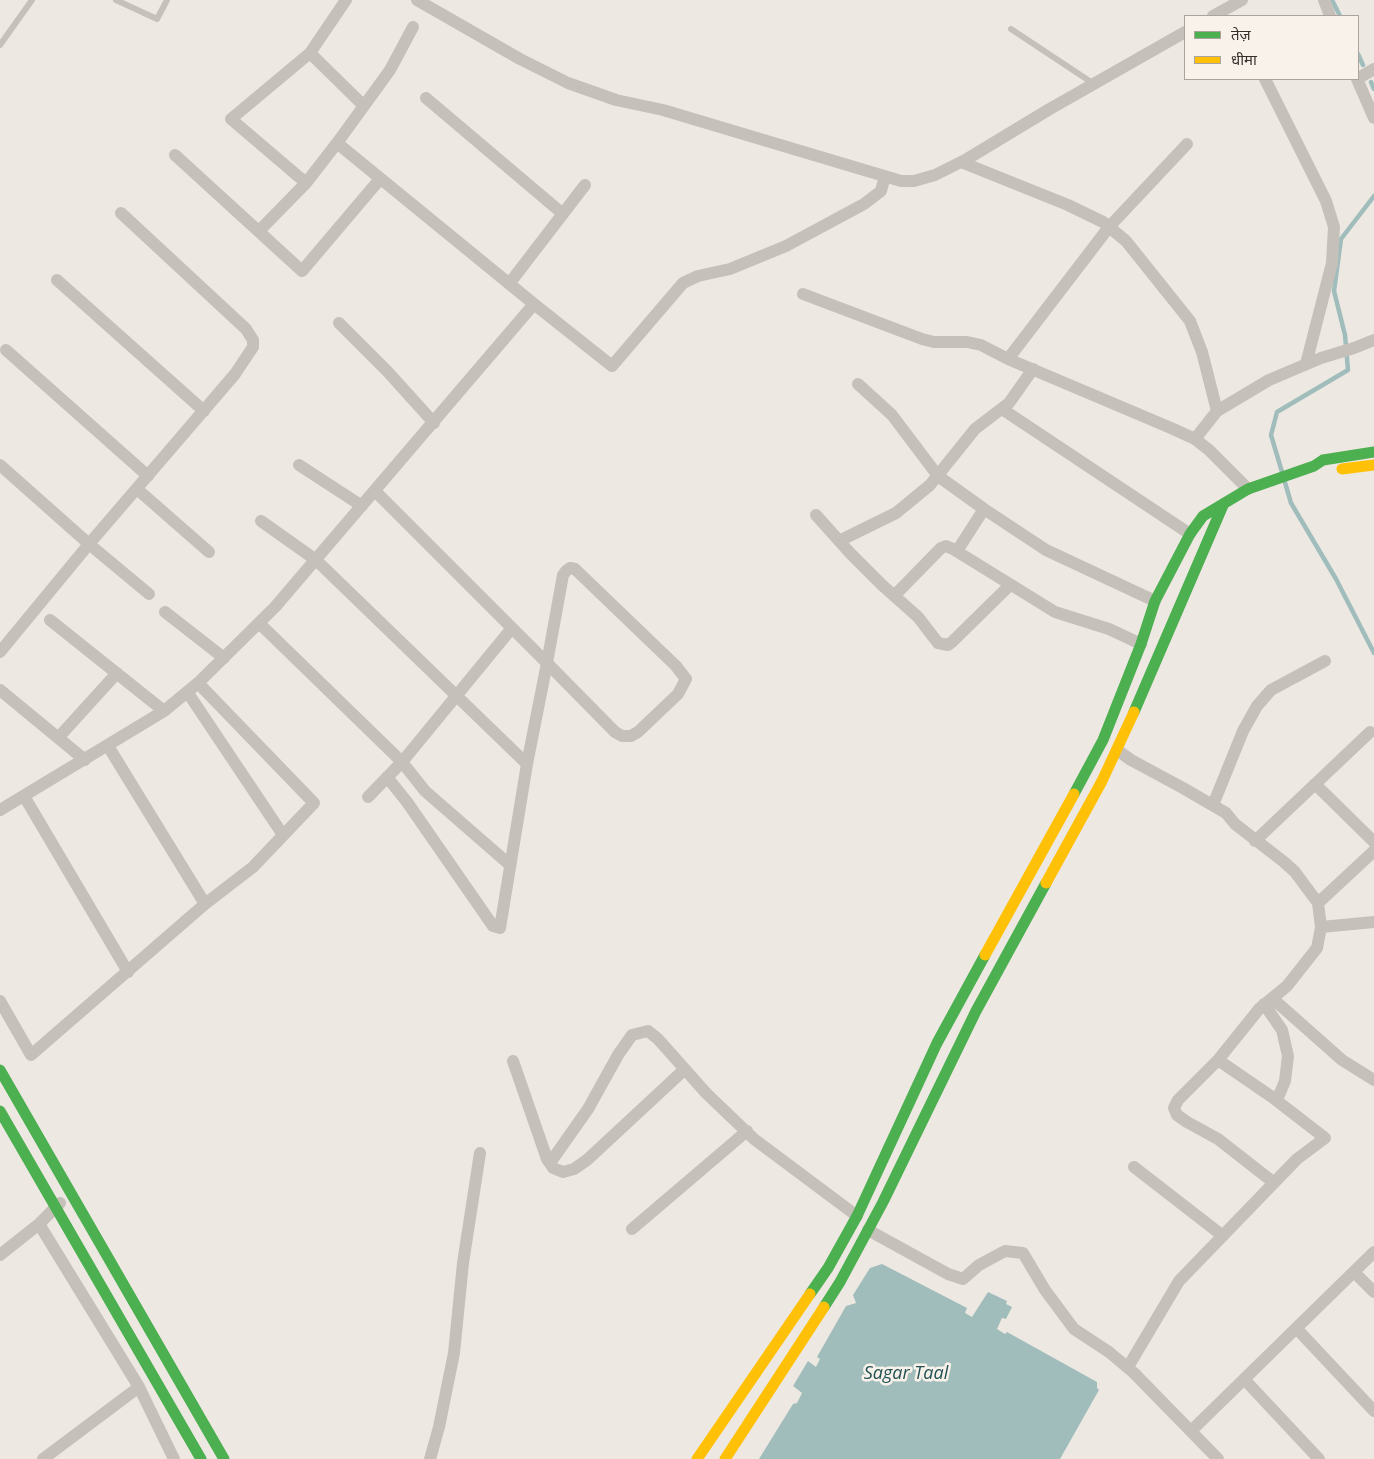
<!DOCTYPE html>
<meta charset="utf-8">
<style>
body{margin:0}
#map{position:relative;width:1374px;height:1459px;overflow:hidden;background:#ede8e2;font-family:"Open Sans","Noto Sans Devanagari",sans-serif}
canvas{display:block}
.legend{position:absolute;left:1184px;top:15px;width:175px;height:65px;box-sizing:border-box;background:#f9f2eb;border:1px solid #aba49e;margin:0;padding:6px 9px;list-style:none;font-size:15px;color:#362e2a}
.legend li{display:flex;align-items:center;gap:10px;height:25px}
.legend b{width:25px;border:1px solid #aba49e}
</style>
<div id="map">
<canvas width="1374" height="1459"></canvas>
<ul class="legend">
<li><b style="height:6px;background:#4caf50"></b>तेज़</li>
<li><b style="height:6px;background:#ffc107"></b>धीमा</li>
</ul>
</div>
<script>
const g = document.querySelector('canvas').getContext('2d');
g.lineJoin = 'round';
function paint(path, color) { g.fillStyle = color; g.fill(path, 'evenodd'); }
const shape = rows => new Path2D(rows.map(r => 'M' + r).join(''));
function stroke(path, color, width, dash) { g.strokeStyle = color; g.lineWidth = width; g.lineCap = dash ? 'butt' : 'round'; g.setLineDash(dash || []); g.stroke(path); }
function drawText(font, color, halo, rows, align = 'center') {
  g.font = font + ' "Open Sans",sans-serif'; g.lineWidth = 5; g.setLineDash([]); g.textBaseline = 'middle'; g.strokeStyle = halo; g.fillStyle = color; for (const [text, x, y, turn = 0] of rows) {
    g.save(); g.translate(x, y); g.rotate((+turn || 0) * Math.PI / 180); g.textAlign = isNaN(turn) ? turn : align; if (halo) g.strokeText(text, 0, 0); g.fillText(text, 0, 0); g.restore();
  }
}
paint(shape([
 [882,1264,967,1308,965,1313,972,1317,988,1292,1007,1301,1006,1304,1012,1307,1006,1319,1002,1318,997,1329,1005,1334,1007,1332,1097,1382,1097,1388,1099,1390,1060,1459,759,1459,793,1404,797,1403,802,1393,793,1386,808,1361,816,1367,820,1359,817,1357,846,1306,856,1303,853,1295,870,1268]
]), '#a0bdbc');
stroke(shape([
 [1332,0,1340,16],
 [1358,54,1363,65],
 [1371,82,1374,89],
 [1282,472,1271,435,1277,412,1348,370,1345,335,1334,291,1341,239,1374,196],
 [1284,479,1291,503,1336,579,1374,653]
]), '#a0bdbc', 4.5);
stroke(shape([
 [116,0,157,19,167,0],
 [1011,29,1094,84],
 [0,45,32,0]
]), '#c6c0bb', 6);
stroke(shape([
 [346,0,310,53,364,106],
 [417,0,520,59,568,83,616,100,663,110,901,181,914,181,935,175,967,159,1048,110,1185,32],
 [1324,0,1330,16],
 [1213,16,1242,0],
 [1265,79,1326,201,1334,227,1332,263,1306,364],
 [1357,79,1374,118],
 [1357,79,1374,69],
 [426,98,563,214],
 [337,143,534,304,612,366,683,283,698,276,730,269,786,246,864,204,881,191,885,176],
 [175,155,302,271,380,179],
 [961,162,1068,205,1103,222,1126,241,1190,321,1202,352,1217,411],
 [306,183,231,119,310,53],
 [259,231,306,183,337,143,390,70,413,27],
 [57,280,204,411],
 [509,284,585,185],
 [803,294,922,339,934,342,967,342,981,345,1008,359,1171,428,1195,439,1209,450,1248,489],
 [339,323,388,372,434,423],
 [6,350,148,476],
 [1008,359,1109,227,1187,144],
 [858,384,892,415,938,476,984,509,1046,550,1155,601],
 [1002,409,1190,534],
 [1195,439,1217,411,1269,380,1321,358,1354,348,1374,340],
 [0,465,89,544,149,594],
 [299,465,362,506],
 [137,489,209,552],
 [816,515,850,553,882,585,918,617,938,643,948,645,952,642,1010,585],
 [261,521,316,560,527,764,500,928,493,926,407,802,387,777],
 [839,541,896,513,930,485,975,429,1009,403,1033,369],
 [957,551,984,509],
 [570,568,575,569,676,666,686,679,678,694,638,732,631,736,622,736,615,732,547,663,563,575,566,571,570,568],
 [894,596,941,548,946,546,953,549,1055,612,1109,629,1141,644],
 [165,612,224,658],
 [50,620,164,711],
 [259,623,402,762,512,628,375,491],
 [512,628,547,663,527,764],
 [0,652,89,544,235,374,253,347,253,340,246,329,121,213],
 [198,683,314,803,253,867,205,904],
 [0,690,85,760],
 [188,693,283,835],
 [58,738,117,673],
 [1117,750,1131,760,1183,788,1226,813,1235,824,1284,862,1295,872,1318,903,1321,927,1317,948,1287,986,1259,1009,1218,1060,1272,1097,1325,1138,1297,1159,1179,1281,1128,1367],
 [1315,784,1374,842],
 [24,796,128,972],
 [368,797,402,762,425,791,510,865],
 [1213,805,1243,731,1257,706,1271,690,1325,661],
 [0,810,164,711,198,683,275,607,534,304],
 [1255,841,1370,732],
 [1318,903,1374,851],
 [1321,927,1374,922],
 [1272,998,1342,1060,1374,1080],
 [0,1001,31,1055,205,904,108,746],
 [1264,1004,1282,1030,1288,1056,1285,1081,1277,1100],
 [1218,1060,1178,1100,1174,1108,1177,1115,1187,1122,1218,1139,1273,1182],
 [513,1061,547,1159,553,1168,563,1172,574,1169,587,1160,685,1069],
 [550,1163,588,1109,618,1055,632,1035,648,1031,658,1039,706,1093,754,1139,857,1216],
 [1134,1167,1223,1236],
 [39,1224,139,1387,43,1459],
 [632,1229,747,1131],
 [868,1230,948,1274,963,1279,979,1265,1005,1251,1023,1253,1045,1290,1074,1329,1109,1352,1134,1373,1218,1459],
 [0,1255,39,1224,60,1203],
 [1354,1272,1374,1292],
 [1297,1329,1374,1411],
 [1244,1379,1319,1459],
 [139,1387,174,1459],
 [1191,1431,1374,1252],
 [430,1459,439,1427,454,1353,463,1263,480,1153]
]), '#c6c0bb', 12);
stroke(shape([
 [1134,712,1224,503],
 [1074,794,1103,740,1141,644,1155,601,1190,534,1203,516,1248,489,1314,466,1323,460,1374,452],
 [0,1070,224,1459],
 [0,1111,201,1459],
 [810,1294,828,1268,857,1216,937,1043,985,955],
 [824,1307,840,1282,883,1202,976,1011,1046,883]
]), '#4caf50', 11);
stroke(shape([
 [1342,469,1374,465],
 [1046,883,1102,781,1134,712],
 [985,955,1074,794],
 [697,1459,810,1294],
 [725,1459,824,1307]
]), '#ffc107', 11);
drawText('italic 18px', '#225255', '#f9f2eb', [
 ["Sagar Taal",906,1374]
]);
</script>
